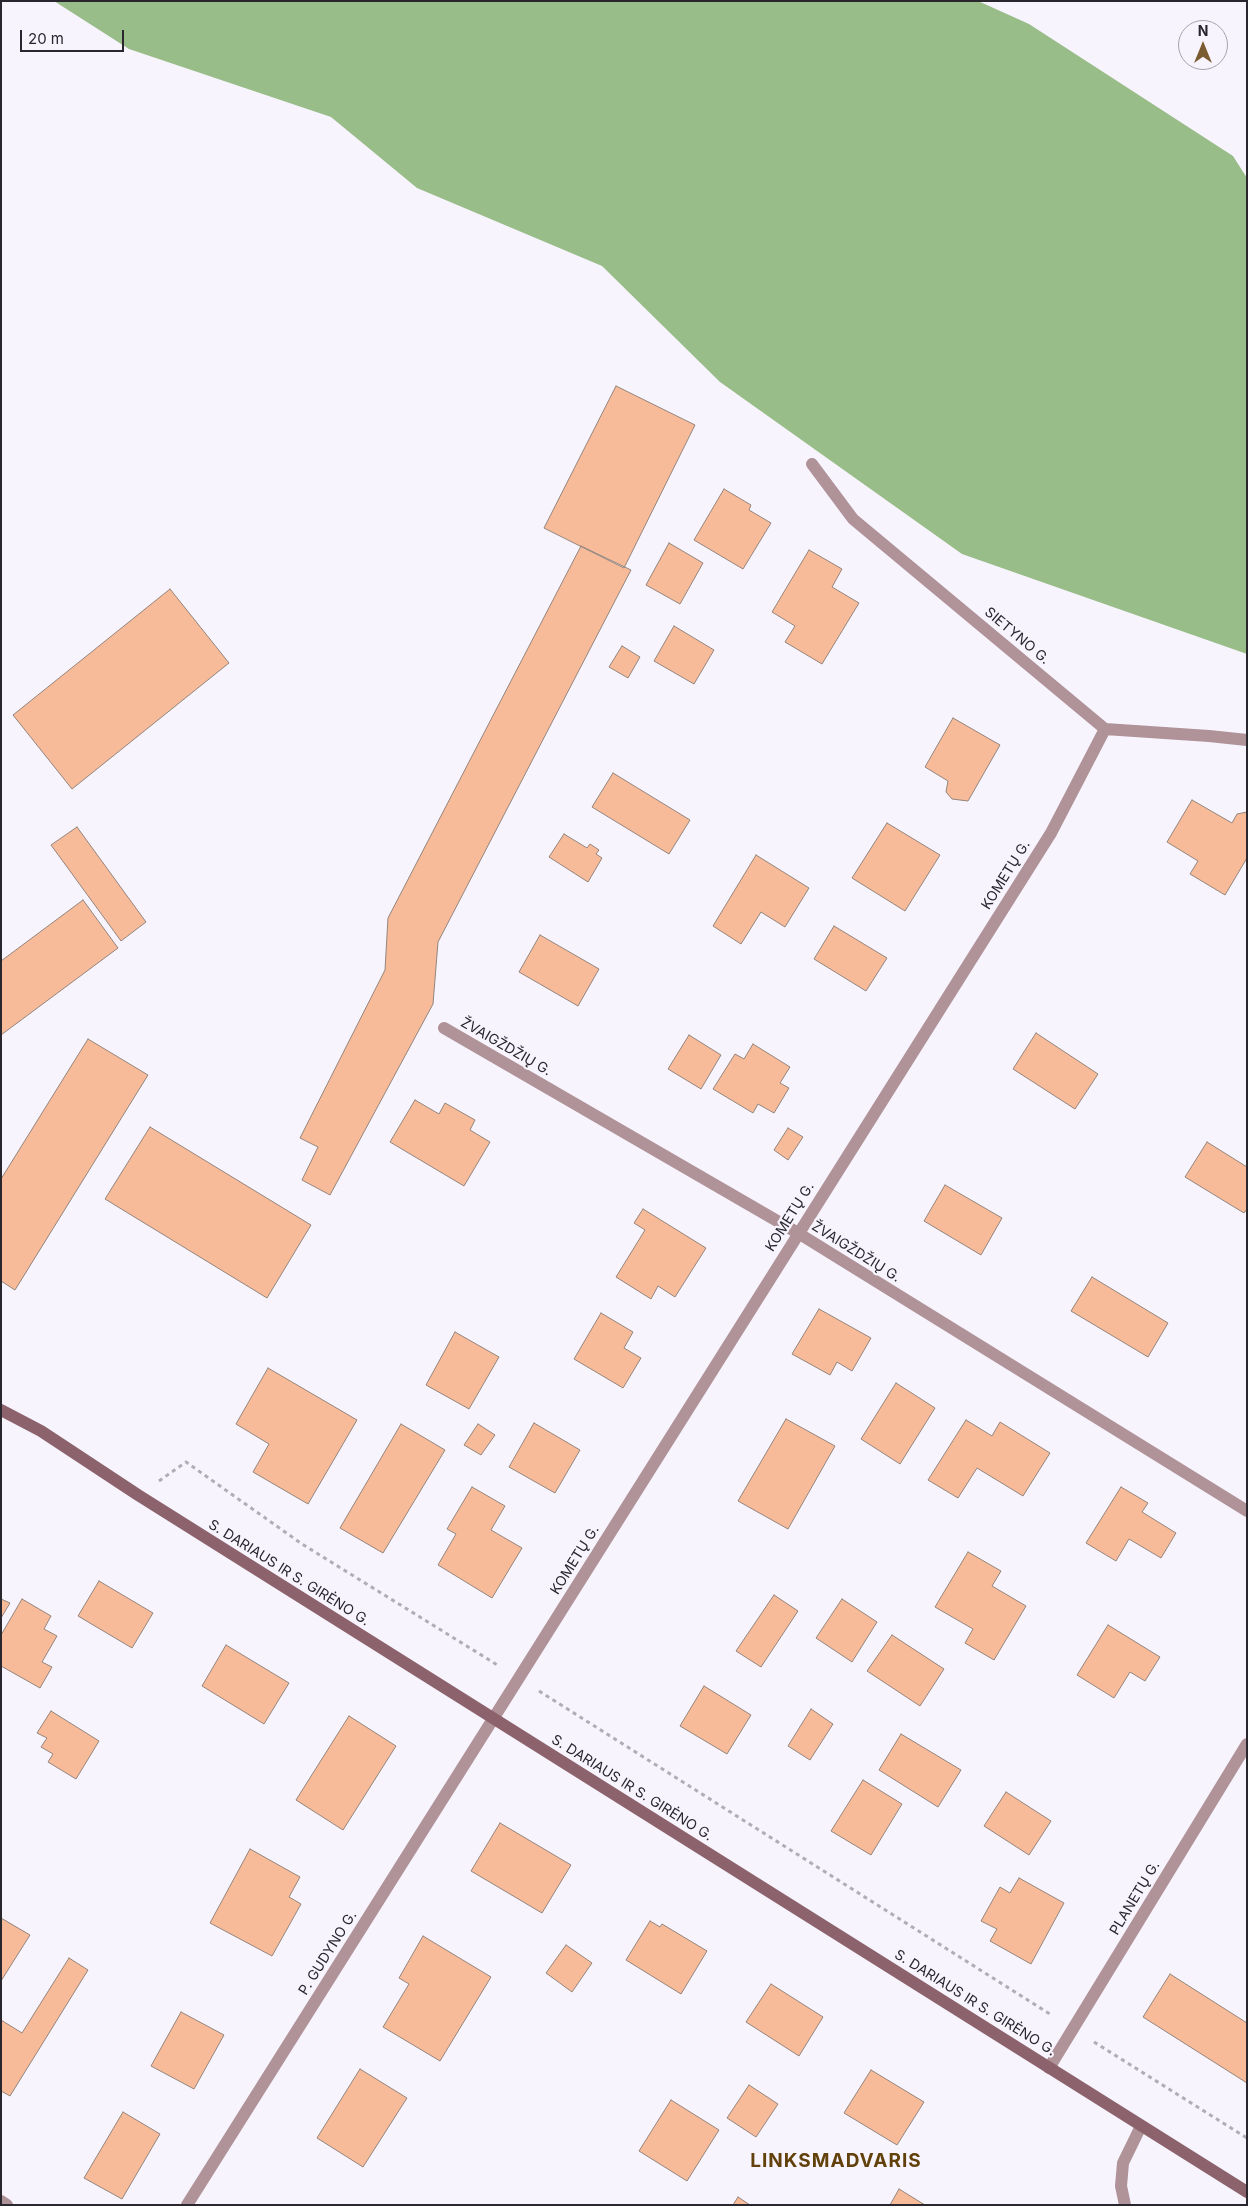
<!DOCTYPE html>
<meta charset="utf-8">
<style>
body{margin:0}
#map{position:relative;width:1248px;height:2206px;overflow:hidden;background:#f7f4fd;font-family:Inter,sans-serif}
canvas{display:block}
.frame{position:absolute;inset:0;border:2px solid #29272d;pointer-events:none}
.north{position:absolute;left:1178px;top:20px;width:50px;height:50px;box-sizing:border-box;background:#f7f4fd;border:1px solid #a5a2aa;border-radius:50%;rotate:0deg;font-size:14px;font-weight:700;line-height:20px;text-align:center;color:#29272d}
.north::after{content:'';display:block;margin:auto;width:18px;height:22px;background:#7b5b31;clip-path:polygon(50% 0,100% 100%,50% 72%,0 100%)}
.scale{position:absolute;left:20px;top:30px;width:104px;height:22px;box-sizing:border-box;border:2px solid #29272d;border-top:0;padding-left:6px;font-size:15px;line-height:18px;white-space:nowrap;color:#29272d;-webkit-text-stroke:4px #f7f4fd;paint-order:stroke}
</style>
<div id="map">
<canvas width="1248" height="2206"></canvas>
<div class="frame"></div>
<div class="north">N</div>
<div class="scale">20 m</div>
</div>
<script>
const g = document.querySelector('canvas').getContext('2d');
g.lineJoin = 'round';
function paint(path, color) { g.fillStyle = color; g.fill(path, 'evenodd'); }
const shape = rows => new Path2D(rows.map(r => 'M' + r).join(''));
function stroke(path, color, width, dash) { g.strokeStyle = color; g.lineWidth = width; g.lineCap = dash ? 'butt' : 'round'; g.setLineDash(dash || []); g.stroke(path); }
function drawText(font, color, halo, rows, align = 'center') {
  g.font = font + ' Inter,sans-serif'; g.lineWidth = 4.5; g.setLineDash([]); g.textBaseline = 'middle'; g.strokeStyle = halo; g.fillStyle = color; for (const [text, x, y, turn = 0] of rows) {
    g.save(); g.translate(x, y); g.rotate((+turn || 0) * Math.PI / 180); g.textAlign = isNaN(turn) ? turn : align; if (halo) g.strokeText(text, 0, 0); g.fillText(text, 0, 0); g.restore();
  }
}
paint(shape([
 [54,1,978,1,1029,24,1233,156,1247,178,1247,654,962,554,720,382,602,266,417,188,331,117,129,49]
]), '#99bd89');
const building = shape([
 [616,386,695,425,624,568,544,528,616,386],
 [724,489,751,505,749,510,771,523,743,569,694,540,724,489],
 [669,543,703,563,680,604,646,585,669,543],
 [581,546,631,570,438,942,433,1004,330,1195,302,1180,318,1147,300,1138,385,970,388,918,581,546],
 [809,550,842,569,832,587,859,603,822,664,785,642,795,626,772,612,809,550],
 [170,589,229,663,72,789,13,715,170,589],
 [674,626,714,650,694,684,654,661,674,626],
 [622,646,640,657,628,678,609,667,622,646],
 [953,718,1000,745,968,801,952,799,946,792,948,781,925,767,953,718],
 [613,773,690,820,669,854,592,807,613,773],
 [1192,800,1232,823,1237,814,1247,812,1247,858,1225,895,1190,874,1198,861,1167,842,1192,800],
 [887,823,940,855,905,911,852,878,887,823],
 [77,827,146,922,121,941,51,845,77,827],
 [564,834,587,848,590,844,599,850,596,854,602,858,588,882,549,857,564,834],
 [756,855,809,888,785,927,761,912,741,944,713,926,756,855],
 [83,900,118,948,1,1035,1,961,83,900],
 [834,926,887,958,866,991,814,959,834,926],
 [540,935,599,969,578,1006,519,972,540,935],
 [1036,1033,1098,1074,1075,1109,1013,1069,1036,1033],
 [689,1035,721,1055,701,1089,668,1069,689,1035],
 [88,1039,148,1075,15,1290,1,1281,1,1179,88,1039],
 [753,1044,790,1067,780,1083,789,1088,774,1113,758,1104,753,1113,713,1089,735,1054,744,1059,753,1044],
 [415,1100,439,1114,445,1103,475,1120,470,1130,490,1142,464,1186,390,1142,415,1100],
 [150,1127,311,1225,267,1298,105,1199,150,1127],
 [788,1128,803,1137,788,1160,774,1150,788,1128],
 [1207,1142,1247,1167,1247,1209,1244,1213,1185,1177,1207,1142],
 [945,1185,1002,1218,981,1255,924,1221,945,1185],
 [643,1209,706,1248,675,1297,658,1286,651,1299,616,1277,645,1230,634,1223,643,1209],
 [1092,1277,1168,1323,1148,1357,1071,1311,1092,1277],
 [819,1309,871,1338,852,1371,837,1362,830,1375,792,1354,819,1309],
 [601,1313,633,1332,624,1348,641,1358,623,1388,574,1359,601,1313],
 [455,1332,499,1357,469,1409,426,1385,455,1332],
 [268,1368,357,1420,308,1504,253,1472,269,1444,236,1424,268,1368],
 [896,1383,935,1408,900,1464,861,1439,896,1383],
 [786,1419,835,1446,788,1529,738,1501,786,1419],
 [966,1420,992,1436,1000,1422,1050,1453,1023,1496,977,1468,958,1498,928,1480,966,1420],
 [534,1423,580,1450,555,1493,509,1467,534,1423],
 [401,1424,445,1450,383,1553,340,1528,401,1424],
 [478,1424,495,1435,481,1455,464,1445,478,1424],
 [472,1487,505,1506,491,1530,522,1548,492,1598,438,1565,456,1534,447,1529,472,1487],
 [1121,1487,1148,1503,1142,1512,1176,1533,1161,1558,1129,1539,1116,1561,1086,1543,1121,1487],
 [968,1552,1001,1571,992,1586,1026,1606,994,1660,965,1643,973,1629,935,1607,968,1552],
 [99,1581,153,1613,132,1648,78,1616,99,1581],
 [774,1595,798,1611,761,1667,736,1651,774,1595],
 [1,1599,10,1603,1,1618,1,1599],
 [22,1599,51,1616,44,1629,57,1636,42,1662,52,1667,40,1688,1,1666,1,1635,22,1599],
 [842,1599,877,1622,852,1662,816,1638,842,1599],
 [1108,1625,1160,1657,1145,1681,1130,1672,1114,1698,1077,1675,1108,1625],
 [892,1635,944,1669,920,1706,867,1671,892,1635],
 [226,1645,289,1683,264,1724,202,1686,226,1645],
 [704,1686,751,1715,727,1754,680,1726,704,1686],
 [811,1709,833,1724,810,1760,788,1746,811,1709],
 [51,1711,99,1741,76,1779,48,1762,53,1754,41,1747,47,1738,37,1733,51,1711],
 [349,1716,396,1746,343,1830,296,1800,349,1716],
 [901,1734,961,1770,938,1807,879,1770,901,1734],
 [863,1780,902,1804,871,1855,831,1831,863,1780],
 [1006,1792,1051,1821,1029,1855,984,1826,1006,1792],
 [500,1823,571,1865,542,1913,471,1871,500,1823],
 [250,1849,300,1877,289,1897,301,1904,272,1956,210,1923,250,1849],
 [1019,1878,1064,1903,1031,1964,990,1941,997,1929,981,1921,1000,1887,1010,1893,1019,1878],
 [1,1918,30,1935,1,1981,1,1918],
 [650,1921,660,1927,662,1924,707,1951,681,1994,626,1960,650,1921],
 [423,1936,491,1977,440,2061,383,2027,409,1984,399,1978,423,1936],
 [566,1945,592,1963,572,1992,546,1973,566,1945],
 [69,1958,88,1970,10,2096,1,2091,1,2020,22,2033,69,1958],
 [1170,1974,1247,2023,1247,2083,1143,2017,1170,1974],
 [771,1984,823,2017,799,2056,746,2022,771,1984],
 [181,2012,224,2035,194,2089,151,2066,181,2012],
 [360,2069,407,2098,363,2167,317,2138,360,2069],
 [871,2070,924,2102,897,2145,844,2113,871,2070],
 [749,2085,778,2104,756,2137,727,2118,749,2085],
 [671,2100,719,2130,687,2181,639,2151,671,2100],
 [123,2112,160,2134,122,2199,84,2178,123,2112],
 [899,2189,925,2205,890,2205,899,2189],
 [738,2197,750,2205,733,2205,738,2197]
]);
paint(building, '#f7bb9a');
stroke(building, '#93847c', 1);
stroke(shape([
 [159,1481,186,1462,302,1544,499,1666],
 [539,1691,1053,2016],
 [1094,2042,1247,2138]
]), '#b0adb5', 3, [4, 4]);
stroke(shape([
 [812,464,853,519,1105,729,1209,736,1247,740],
 [444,1028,798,1233,1247,1511],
 [1049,2068,1247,1744],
 [1,2201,7,2205],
 [187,2205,1051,833,1105,729],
 [1125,2205,1121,2186,1123,2163,1141,2126]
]), '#b09299', 12);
stroke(shape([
 [1,1410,41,1431,138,1495,1247,2192]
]), '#8c636d', 12);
drawText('14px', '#29272d', '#f7f4fd', [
 ["SIETYNO G.",1017,636,40],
 ["KOMETŲ G.",1006,875,-58],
 ["ŽVAIGŽDŽIŲ G.",506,1047,30],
 ["KOMETŲ G.",790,1217,-58],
 ["ŽVAIGŽDŽIŲ G.",856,1252,32],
 ["KOMETŲ G.",575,1560,-58],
 ["S. DARIAUS IR S. GIRĖNO G.",289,1573,32],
 ["S. DARIAUS IR S. GIRĖNO G.",632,1788,32],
 ["PLANETŲ G.",1135,1898,-59],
 ["P. GUDYNO G.",328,1953,-58],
 ["S. DARIAUS IR S. GIRĖNO G.",975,2003,32]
]);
g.letterSpacing = '1px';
drawText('bold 19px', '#63410b', '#f7f4fd', [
 ["LINKSMADVARIS",836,2161]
]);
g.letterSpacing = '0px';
</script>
